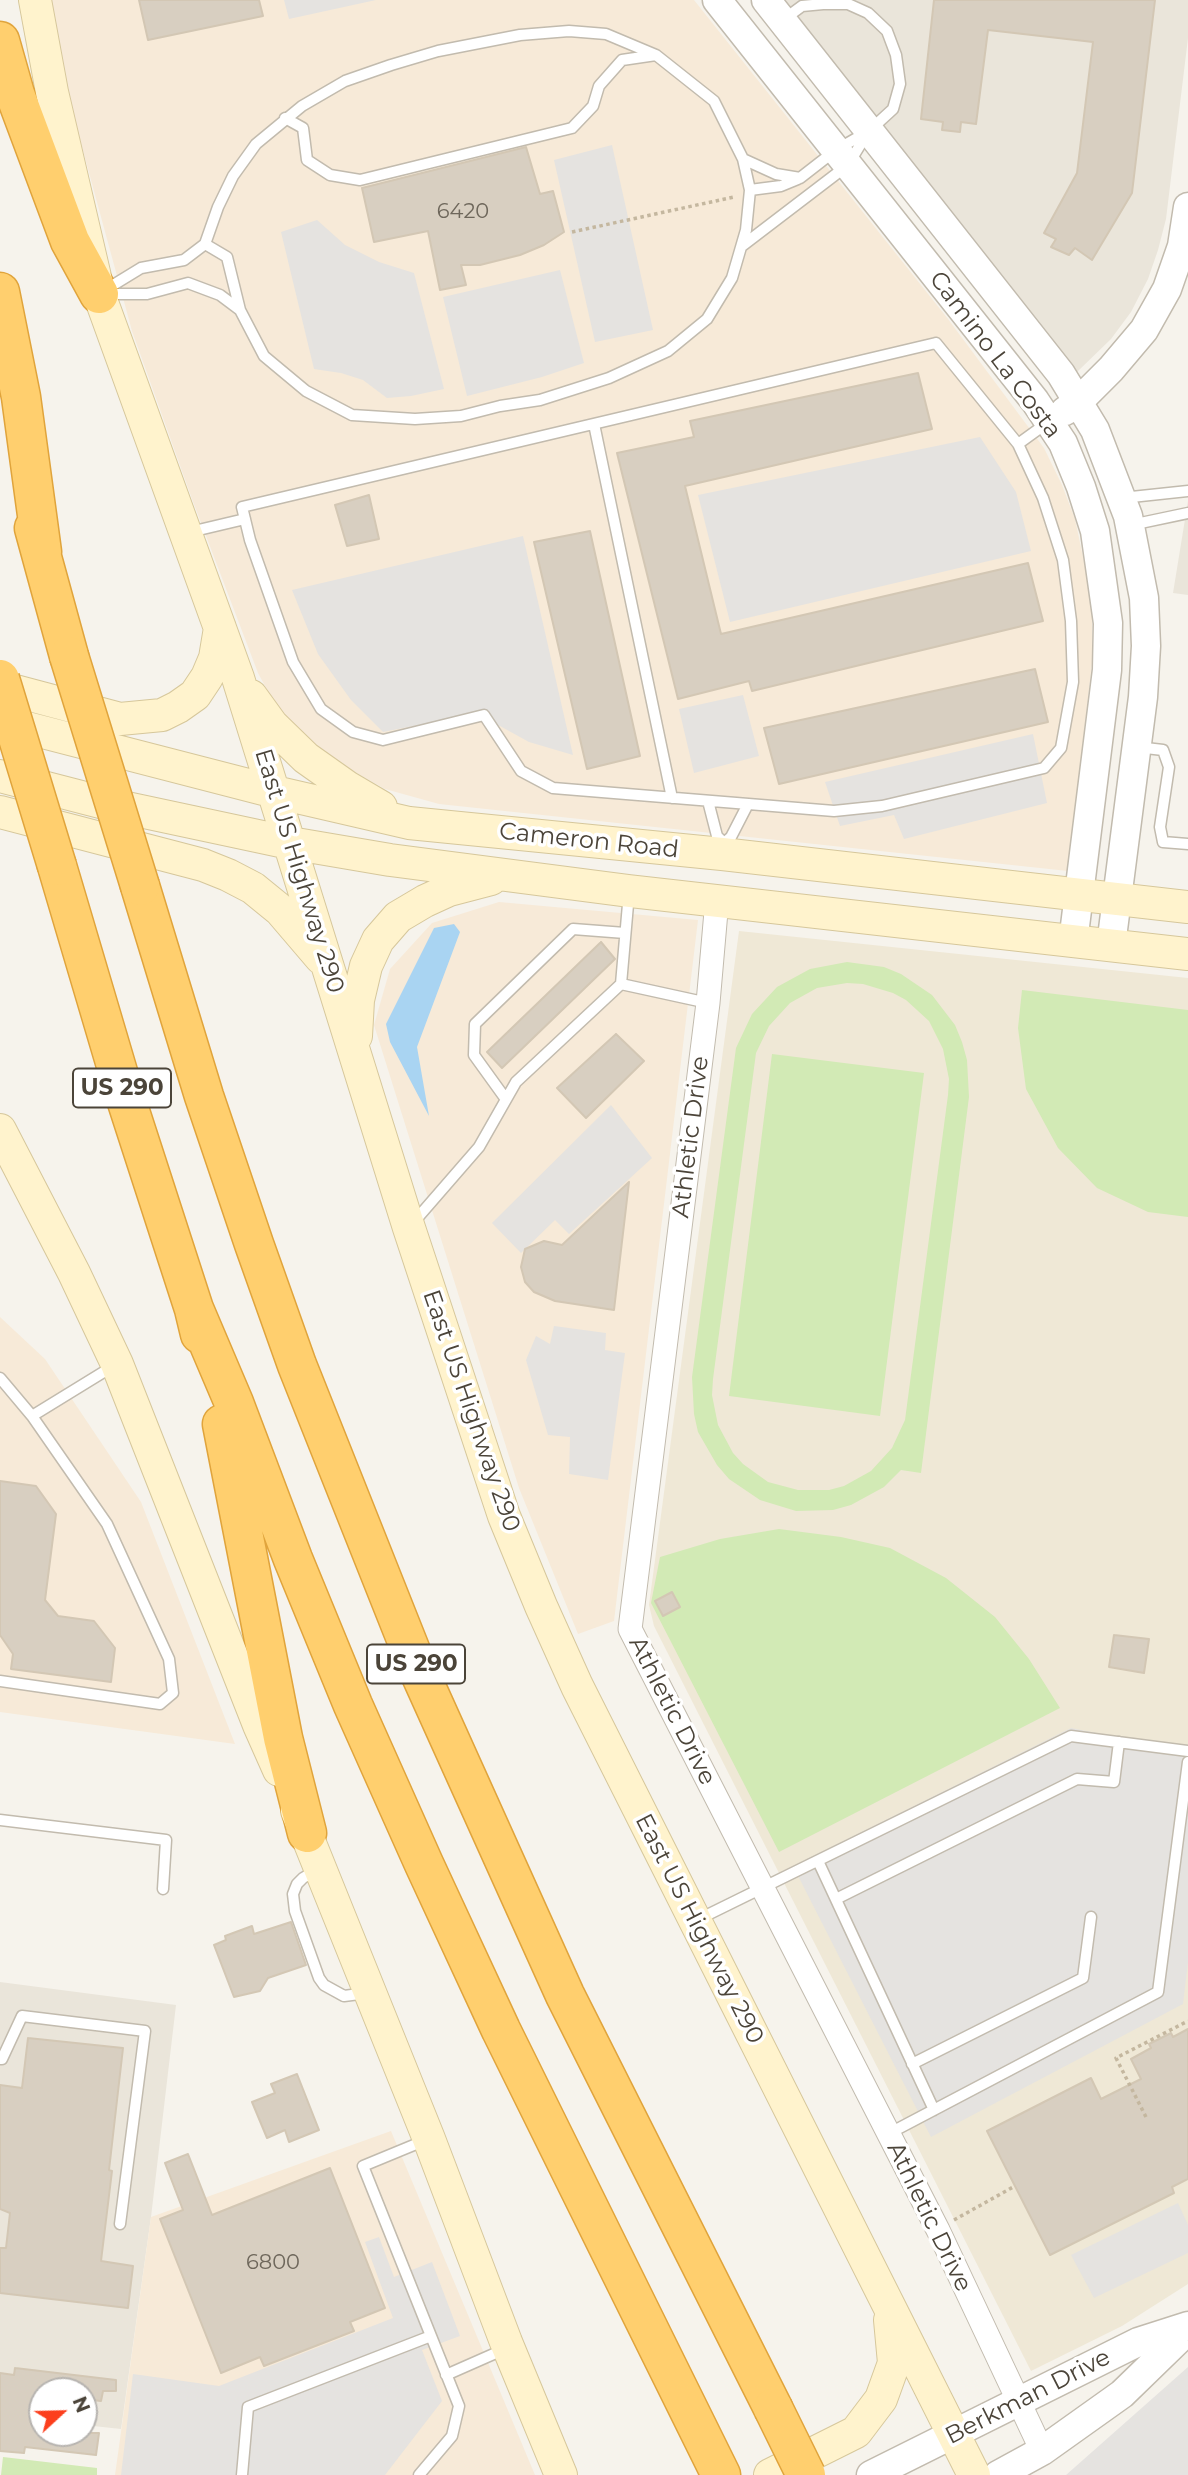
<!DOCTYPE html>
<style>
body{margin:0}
#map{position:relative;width:1188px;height:2475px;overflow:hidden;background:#f6f3ec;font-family:Montserrat,sans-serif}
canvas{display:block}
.north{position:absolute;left:28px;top:2377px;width:70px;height:70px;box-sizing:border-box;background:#fff;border:2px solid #b7b4b0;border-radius:50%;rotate:68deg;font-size:19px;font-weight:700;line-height:28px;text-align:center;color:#4b4439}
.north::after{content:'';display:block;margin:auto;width:24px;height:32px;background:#fc3f1d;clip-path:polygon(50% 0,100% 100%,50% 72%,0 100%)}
</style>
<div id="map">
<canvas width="1188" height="2475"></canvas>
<div class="north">N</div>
</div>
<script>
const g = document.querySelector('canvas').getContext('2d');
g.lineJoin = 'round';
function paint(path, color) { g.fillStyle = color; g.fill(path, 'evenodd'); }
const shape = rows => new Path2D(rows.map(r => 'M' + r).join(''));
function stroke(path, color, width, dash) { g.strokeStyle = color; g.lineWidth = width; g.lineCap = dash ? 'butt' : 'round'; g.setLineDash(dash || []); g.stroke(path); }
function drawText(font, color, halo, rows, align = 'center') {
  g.font = font + ' Montserrat,sans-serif'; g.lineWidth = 7; g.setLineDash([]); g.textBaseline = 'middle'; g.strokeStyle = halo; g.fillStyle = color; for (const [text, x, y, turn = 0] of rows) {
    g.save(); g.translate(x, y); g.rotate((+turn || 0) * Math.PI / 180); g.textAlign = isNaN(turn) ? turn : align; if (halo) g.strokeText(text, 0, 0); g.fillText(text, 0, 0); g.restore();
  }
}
paint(shape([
 [782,0,1188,0,1188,38,1166,219,1158,250,1148,279,1131,312,1111,339,1077,372],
 [1188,501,1188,595,1173,593],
 [0,1982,176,2005,151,2217,121,2429,84,2425,84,2391,42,2391,0,2415]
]), '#eae5da');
paint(shape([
 [46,0,694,0,948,319,1044,448,1062,485,1075,519,1087,576,1092,616,1092,663,1068,871,439,804,385,789,310,747,278,710,258,673,192,499,132,331,57,55],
 [499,902,698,920,614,1621,578,1634,519,1488,374,1025,390,969,432,923],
 [0,1317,45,1359,141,1502,235,1744,0,1712],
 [391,2131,535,2475,115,2475,151,2217]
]), '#f7ead8');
paint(shape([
 [739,931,1188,978,1188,2284,1122,2326,1031,2371,654,1626,649,1605]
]), '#efe8d6');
paint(shape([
 [847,962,884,967,901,974,932,995,955,1025,962,1042,967,1060,969,1097,921,1473,901,1470,884,1487,851,1505,833,1510,796,1511,760,1500,729,1479,717,1465,698,1432,694,1414,692,1377,736,1048,752,1014,777,987,810,969],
 [847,983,863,984,893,993,906,1000,929,1021,943,1049,949,1079,948,1095,905,1420,892,1448,871,1471,844,1486,829,1490,798,1490,768,1482,743,1464,733,1453,718,1425,712,1395,713,1379,756,1053,769,1026,790,1003,817,988],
 [1022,990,1188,1010,1188,1217,1148,1212,1097,1188,1058,1148,1026,1089,1018,1028],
 [772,1054,924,1073,880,1416,729,1396],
 [779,1529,841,1537,890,1548,946,1578,995,1617,1029,1659,1060,1708,779,1852,651,1603,660,1557,720,1539],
 [3,2457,97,2468,97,2475,1,2475]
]), '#d2eab5');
paint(shape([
 [284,0,376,0,289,19],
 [612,145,653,330,595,342,554,160],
 [317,220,345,245,379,262,414,273,444,389,411,396,387,398,363,380,341,373,314,369,281,232],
 [560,270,584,363,542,377,467,396,443,297],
 [980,437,1016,492,1031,551,730,622,698,495],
 [523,536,573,755,529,742,500,726,463,716,383,732,351,700,318,654,292,590],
 [743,695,759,756,694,773,679,709],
 [1033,734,1047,803,904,839,894,815,840,826,825,782],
 [611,1105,652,1158,569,1234,555,1220,521,1253,492,1223],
 [554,1326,606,1333,605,1350,625,1353,608,1480,569,1474,570,1437,548,1435,526,1360,536,1336,550,1344],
 [1071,1728,1188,1751,1188,1962,1183,2004,931,2137,793,1866],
 [1178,2203,1188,2225,1188,2253,1094,2298,1071,2255],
 [379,2237,394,2277,432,2262,460,2336,422,2350,442,2401,385,2475,121,2475,133,2374,219,2386,393,2318,365,2242],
 [1188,2367,1188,2475,1066,2475]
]), '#e5e3e0');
paint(shape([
 [454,924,460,932,417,1047,429,1116,390,1042,386,1024,434,928]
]), '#a9d4f2');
const building = shape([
 [139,0,259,0,263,16,148,40,139,0],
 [934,0,1155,0,1132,193,1092,260,1075,248,1069,255,1051,247,1056,239,1044,233,1077,173,1093,42,988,30,976,124,961,122,960,132,942,130,943,122,921,119,934,0],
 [526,147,540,194,553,191,564,232,544,245,520,255,480,265,461,265,466,285,440,290,428,231,374,242,362,188,526,147],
 [918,373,932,429,685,486,721,634,1028,563,1043,621,752,691,749,681,678,699,617,453,694,437,690,421,918,373],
 [369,495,379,539,347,546,335,505,369,495],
 [590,531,640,756,587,769,534,542,590,531],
 [1035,669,1048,722,779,784,764,728,1035,669],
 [601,942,615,959,502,1068,487,1052,601,942],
 [616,1034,644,1061,586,1118,557,1088,616,1034],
 [629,1182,614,1310,555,1301,534,1292,525,1282,521,1267,525,1249,544,1241,562,1245,629,1182],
 [0,1481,36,1486,56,1514,45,1600,58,1616,94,1621,115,1648,111,1682,11,1669,13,1654,0,1635,0,1481],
 [672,1592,680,1607,663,1616,655,1601,672,1592],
 [1114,1635,1149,1639,1144,1673,1109,1667,1114,1635],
 [291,1922,306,1965,268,1978,260,1991,234,1997,214,1945,226,1940,225,1936,252,1926,254,1934,291,1922],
 [1188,2029,1188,2179,1172,2187,1174,2193,1050,2255,987,2131,1091,2078,1101,2099,1141,2079,1131,2059,1151,2048,1149,2044,1171,2033,1173,2037,1188,2029],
 [28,2038,123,2048,109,2170,112,2171,101,2261,133,2266,128,2308,0,2293,0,2248,6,2248,10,2213,0,2209,0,2085,22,2088,28,2038],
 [297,2074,319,2130,289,2142,285,2130,267,2138,252,2102,275,2093,271,2084,297,2074],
 [188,2154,212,2215,330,2168,385,2308,350,2322,354,2331,264,2366,260,2357,221,2373,160,2219,183,2210,165,2163,188,2154],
 [15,2368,116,2380,116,2391,103,2391,101,2401,84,2399,84,2391,42,2391,42,2433,99,2433,96,2455,25,2447,24,2453,0,2451,0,2373,14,2375,15,2368]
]);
paint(building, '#d8cfc1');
stroke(building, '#d3c7b4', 2);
const service = shape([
 [285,118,303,128,307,160,330,175,360,180,572,128,593,106,599,86,622,60,656,55],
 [743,159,776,174,800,178,836,150,869,131,893,109,900,84,896,55,887,31,868,13,848,4,823,4,802,6,783,20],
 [750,190,781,186,798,179],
 [742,246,848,165,868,132],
 [105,290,141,268,184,260,205,244,218,207,233,176,256,144,302,106,345,81,391,65,438,51,520,35,569,31,606,34,656,55,714,101,743,159,750,190,746,230,732,278,707,319,668,351,609,378,540,400,500,406,461,416,415,419,352,415,306,391,264,356,240,310,227,257,205,244],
 [106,294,147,294,188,283,220,295,240,310],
 [936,343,1018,444,1043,498,1063,560,1071,621,1073,682,1061,748,1044,768,882,806,834,811,553,788,521,771,484,715,383,740,353,732,321,709,293,662,250,540,242,507,936,343],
 [594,424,672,798],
 [1018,444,1047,423],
 [1122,498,1188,491],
 [1131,525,1188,513],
 [190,532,245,519],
 [1137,747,1163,750,1169,767,1160,827,1163,842,1188,844],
 [708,801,717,836,724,843],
 [723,850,724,843,731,837,748,804],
 [621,984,629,893],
 [505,1098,474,1055,475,1024,573,929,625,933],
 [413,1223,479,1147,516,1082,621,984,708,1003],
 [0,1378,32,1416,107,1524,169,1659,173,1693,160,1704,0,1681],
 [32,1416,115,1365],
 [0,1820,166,1840,163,1889],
 [818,1861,934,2110],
 [318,1869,303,1878,297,1884,293,1894,295,1911,319,1978,324,1985,344,1996,367,1993],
 [836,1899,1077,1779,1114,1782,1119,1742],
 [699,1919,1071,1736,1188,1751],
 [0,2059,2,2059,22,2016,145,2031,120,2224],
 [912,2064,1083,1978,1091,1917],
 [888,2134,1158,1992,1188,1762],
 [446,2375,505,2349],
 [242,2475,248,2407,431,2336],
 [419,2475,452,2436,459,2406,363,2166,426,2140]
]);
const minor = shape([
 [717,900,708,1003,630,1629,938,2230,1042,2451]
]);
const tertiary = shape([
 [717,0,1035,401,1063,443,1081,487,1095,531,1108,623,1107,670,1073,942],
 [766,0,1061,374,1095,430,1128,516,1144,598,1146,646,1143,697,1111,945],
 [1065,411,1078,402,1111,369,1144,330,1167,289,1182,246,1188,207],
 [871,2475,1138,2342,1188,2326],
 [998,2475,1042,2451,1122,2394,1188,2330]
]);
const secondary = shape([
 [35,0,52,92,99,294,238,678,409,1228,504,1516,541,1606,577,1686,974,2475],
 [0,687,120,719,162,715,178,707,195,695,207,677,215,658,220,628],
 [251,696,272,725,306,758,347,787,381,807],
 [0,721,275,792,409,823,722,854,1188,907],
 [0,776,112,805,290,843,390,860,629,891,1188,954],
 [0,812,203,865,228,875,253,888,280,910,321,958],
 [356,1036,358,1000,366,966,378,940,398,917,425,901,449,890,491,879],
 [0,1130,74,1273,117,1364,259,1725,279,1770],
 [297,1811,429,2139,506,2342,561,2475],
 [770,2475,856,2432,881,2399,894,2363,890,2320]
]);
const motorway = shape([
 [0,41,15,94,70,241,99,294],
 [0,292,21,397,42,552],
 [34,528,69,656],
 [57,866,125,1096,194,1309,200,1334],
 [140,886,204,1096,254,1244,297,1365,418,1669,565,1995,773,2408],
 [194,1309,234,1403,293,1559,353,1705,424,1864,501,2030,721,2475],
 [222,1424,283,1738,307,1833]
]);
stroke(service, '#c2bbae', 13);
stroke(minor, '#c2bbae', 25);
stroke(tertiary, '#c2bbae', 31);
stroke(secondary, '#d6c79b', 34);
stroke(motorway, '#e0a43c', 41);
stroke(shape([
 [572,232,734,197],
 [1146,2117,1116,2058,1188,2021],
 [954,2220,1015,2186]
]), '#c4b79f', 3.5, [3.5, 3.5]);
stroke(service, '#fff', 10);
stroke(minor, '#fff', 23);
stroke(tertiary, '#fff', 28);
stroke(secondary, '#fff3cd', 32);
stroke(motorway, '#ffcf6e', 38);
const motorwayBridge = shape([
 [69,656,140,886],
 [0,679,57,866],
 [773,2408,806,2475]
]);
stroke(motorwayBridge, '#e0a43c', 41, []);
stroke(motorwayBridge, '#ffcf6e', 38);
drawText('21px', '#6e675b', null, [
 ["6420",463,212],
 ["6800",273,2263]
]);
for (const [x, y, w] of [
 [122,1088,98],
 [416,1664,98]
]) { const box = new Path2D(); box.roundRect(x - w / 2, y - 19.5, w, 39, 5); g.fillStyle = '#fff'; g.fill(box); stroke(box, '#4b4439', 2); }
drawText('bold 23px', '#4b4439', null, [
 ["US 290",122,1088],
 ["US 290",416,1664]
]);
drawText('24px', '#4b4439', '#fff', [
 ["Camino La Costa",995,355,53],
 ["Cameron Road",589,841,6],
 ["East US Highway 290",299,871,73],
 ["Athletic Drive",691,1137,-83],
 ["East US Highway 290",471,1411,71],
 ["Athletic Drive",672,1711,63],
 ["East US Highway 290",699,1929,63],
 ["Athletic Drive",929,2217,64],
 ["Berkman Drive",1028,2397,-27]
]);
</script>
